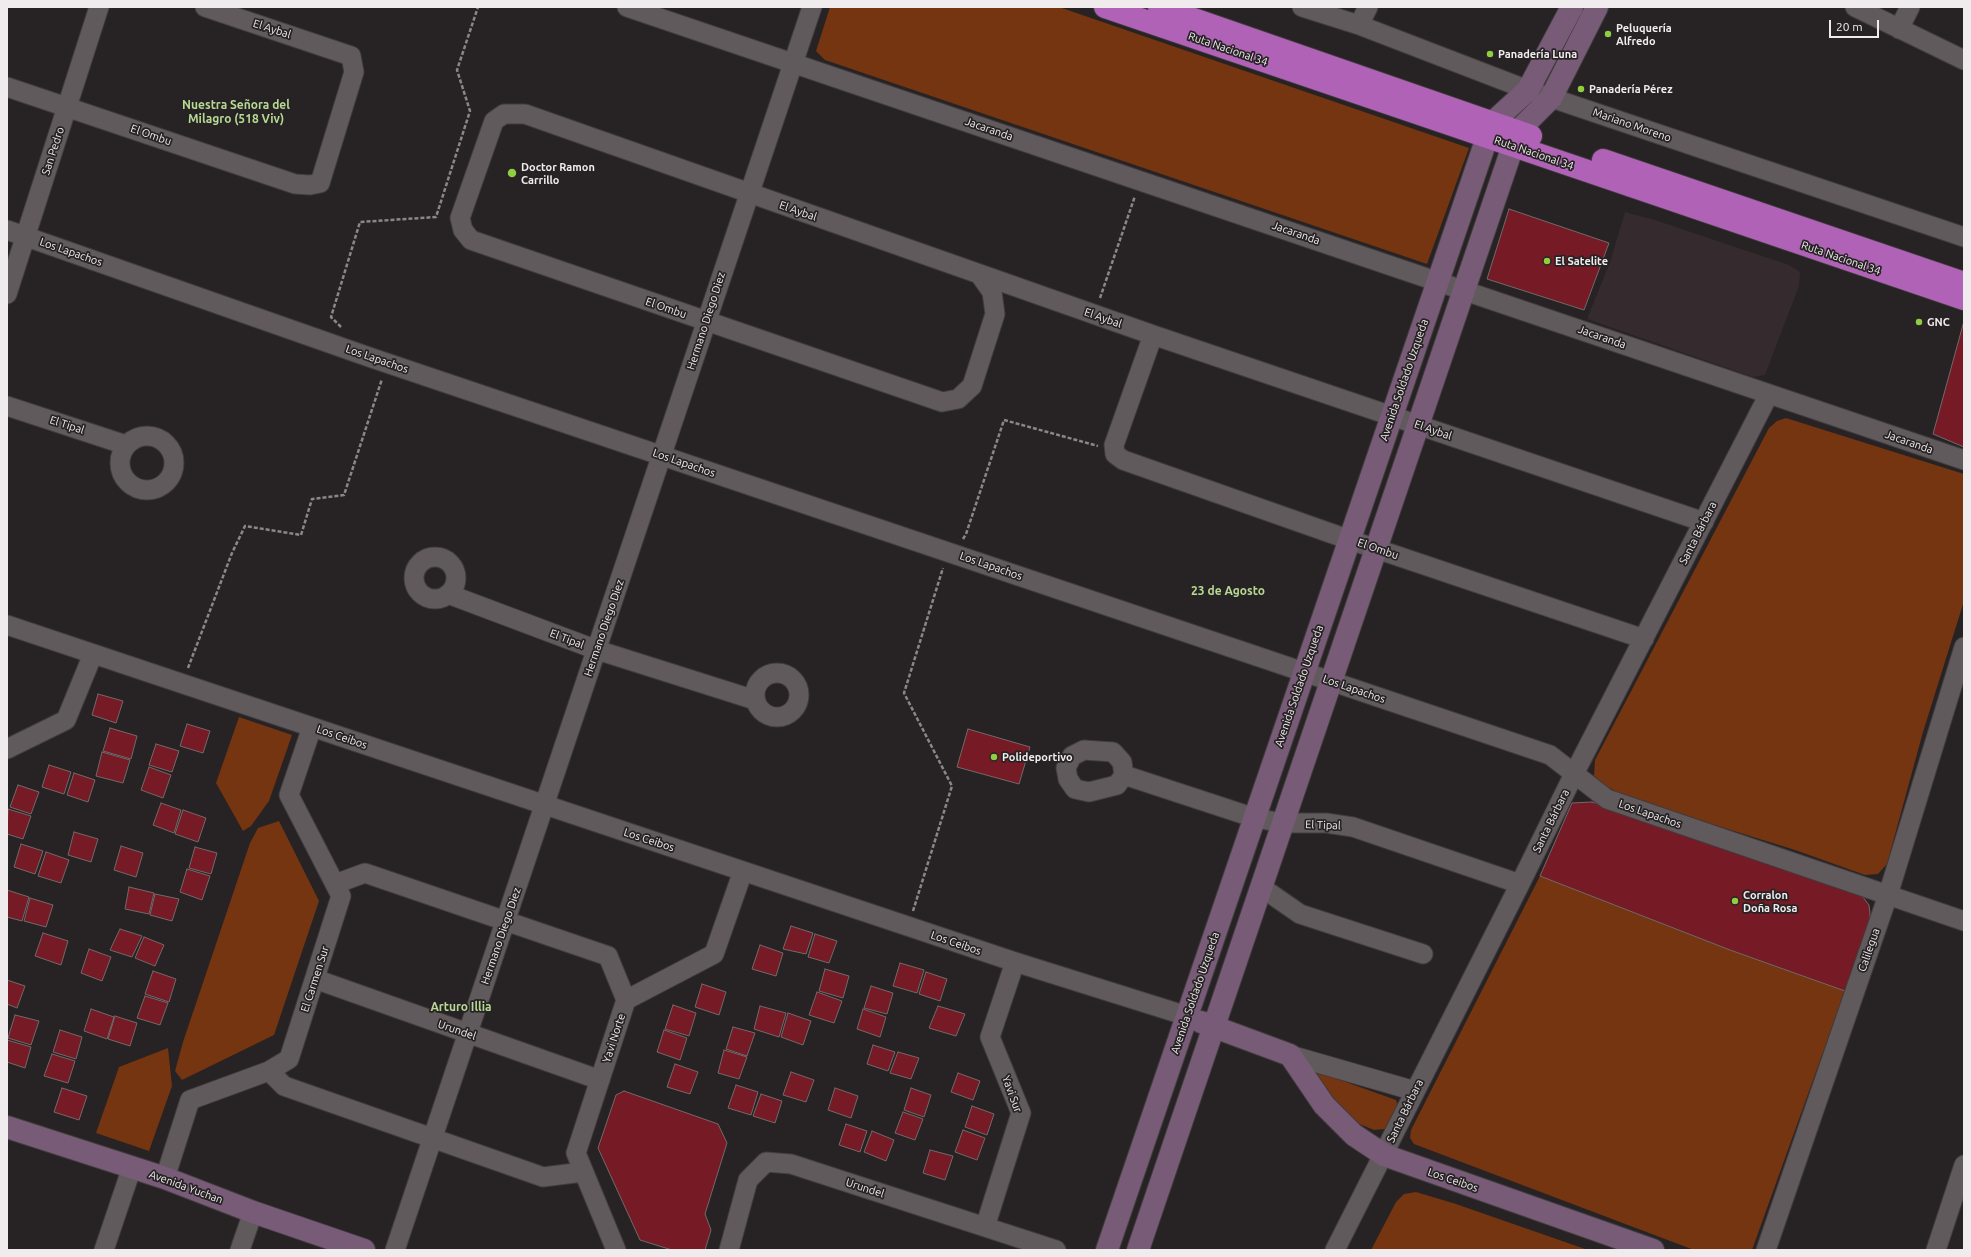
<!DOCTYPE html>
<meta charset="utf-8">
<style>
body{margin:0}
#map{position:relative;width:1971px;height:1257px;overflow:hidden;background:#272224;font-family:Ubuntu,sans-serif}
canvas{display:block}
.frame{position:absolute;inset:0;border:8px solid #f0ecee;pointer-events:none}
.scale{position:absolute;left:1829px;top:20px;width:50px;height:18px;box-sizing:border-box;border:2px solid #f0ecee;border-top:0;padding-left:5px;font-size:12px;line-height:14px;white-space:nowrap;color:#f0ecee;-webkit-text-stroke:3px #272224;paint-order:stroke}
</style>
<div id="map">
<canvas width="1971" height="1257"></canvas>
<div class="frame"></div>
<div class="scale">20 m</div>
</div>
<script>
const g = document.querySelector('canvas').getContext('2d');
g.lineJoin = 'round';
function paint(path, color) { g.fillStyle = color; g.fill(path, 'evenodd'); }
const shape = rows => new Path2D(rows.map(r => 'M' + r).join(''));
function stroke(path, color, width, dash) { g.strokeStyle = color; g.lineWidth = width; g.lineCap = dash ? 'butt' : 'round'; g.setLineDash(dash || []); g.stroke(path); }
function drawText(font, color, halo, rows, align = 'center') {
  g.font = font + ' Ubuntu,sans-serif'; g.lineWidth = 3.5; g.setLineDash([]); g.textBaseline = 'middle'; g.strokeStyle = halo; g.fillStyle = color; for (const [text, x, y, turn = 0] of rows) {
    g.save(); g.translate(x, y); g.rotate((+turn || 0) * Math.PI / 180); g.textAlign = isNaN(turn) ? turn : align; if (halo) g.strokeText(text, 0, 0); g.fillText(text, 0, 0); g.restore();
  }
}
paint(shape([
 [1625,212,1655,220,1789,265,1800,272,1799,286,1765,375,1753,377,1587,319,1610,262]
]), '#352a2e');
paint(shape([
 [830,7,1059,7,1469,148,1427,264,825,60,816,51],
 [1786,418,1964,474,1964,601,1923,732,1887,864,1878,874,1865,875,1795,850,1628,798,1602,784,1594,776,1595,760,1769,428,1777,421],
 [239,717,292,735,269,801,251,826,243,831,216,783],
 [279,821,319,901,274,1035,182,1080,175,1071,183,1042,250,843,258,828],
 [1540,876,1730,950,1845,991,1752,1250,1694,1250,1414,1144,1410,1138,1411,1130],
 [168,1048,172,1086,149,1151,96,1133,119,1067],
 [1304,1067,1396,1100,1398,1106,1388,1127,1385,1129,1374,1130,1357,1123,1339,1107],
 [1416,1192,1456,1204,1588,1250,1371,1250,1396,1202,1404,1194]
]), '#743510');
const building = shape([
 [1509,209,1609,243,1584,310,1487,279,1509,209],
 [1964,321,1964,447,1933,434,1964,321],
 [98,694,123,701,116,723,92,715,98,694],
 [187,724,210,731,203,753,180,746,187,724],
 [110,728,137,736,131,759,103,751,110,728],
 [968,729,1030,747,1019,784,957,767,968,729],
 [156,744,179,751,172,772,149,765,156,744],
 [102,752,130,760,123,783,96,776,102,752],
 [49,765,71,772,64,794,42,787,49,765],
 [149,767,171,775,163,798,141,790,149,767],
 [74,773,95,780,88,802,67,795,74,773],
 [18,785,39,792,31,814,10,807,18,785],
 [1592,802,1856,888,1869,905,1870,914,1869,923,1845,991,1730,950,1540,876,1572,803,1592,802],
 [161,803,181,810,174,833,153,825,161,803],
 [8,809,31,816,23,839,7,834,8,809],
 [183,810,206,818,198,842,175,834,183,810],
 [74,832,98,839,91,862,68,855,74,832],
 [21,844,43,851,35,874,14,867,21,844],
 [121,846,143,853,136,877,114,870,121,846],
 [195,847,217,853,211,874,189,868,195,847],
 [46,852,69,860,61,883,38,876,46,852],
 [187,869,210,876,202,900,180,892,187,869],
 [129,887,154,893,149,914,125,909,129,887],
 [7,890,29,897,22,921,7,917,7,890],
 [155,894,179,899,172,921,150,915,155,894],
 [30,898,53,905,46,927,24,921,30,898],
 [791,926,813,933,806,954,783,949,791,926],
 [120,929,142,936,132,957,110,950,120,929],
 [43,933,68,941,61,965,35,956,43,933],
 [815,934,837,941,829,963,808,957,815,934],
 [144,937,164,945,155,966,135,958,144,937],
 [760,945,783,953,776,976,752,969,760,945],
 [89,949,111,957,102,981,81,973,89,949],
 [900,963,924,970,917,993,893,986,900,963],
 [825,969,849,976,843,998,819,991,825,969],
 [153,971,176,979,169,1002,145,994,153,971],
 [926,972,947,979,940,1001,919,994,926,972],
 [7,980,25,986,17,1008,7,1004,7,980],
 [702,984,726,992,719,1015,695,1007,702,984],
 [871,986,893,993,887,1014,864,1008,871,986],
 [817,992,842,1001,834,1023,809,1015,817,992],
 [145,996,168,1003,160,1025,137,1018,145,996],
 [673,1005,696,1013,689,1036,665,1029,673,1005],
 [760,1006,786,1013,779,1037,754,1029,760,1006],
 [938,1006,965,1014,956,1036,929,1028,938,1006],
 [91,1009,114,1017,107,1039,84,1031,91,1009],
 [863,1009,886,1017,880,1037,857,1029,863,1009],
 [788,1013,811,1021,803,1045,781,1037,788,1013],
 [15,1015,39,1021,31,1045,8,1038,15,1015],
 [115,1016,137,1023,130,1046,108,1039,115,1016],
 [733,1027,755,1033,747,1056,726,1049,733,1027],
 [60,1030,82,1037,76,1059,53,1052,60,1030],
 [664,1030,687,1038,680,1060,657,1052,664,1030],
 [7,1040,31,1047,25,1068,7,1062,7,1040],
 [873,1045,895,1052,888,1071,867,1064,873,1045],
 [724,1050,747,1057,739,1079,718,1073,724,1050],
 [898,1052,919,1058,911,1079,890,1073,898,1052],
 [52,1054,75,1061,68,1083,44,1076,52,1054],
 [675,1064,698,1072,690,1094,667,1087,675,1064],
 [791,1072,814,1080,806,1102,783,1095,791,1072],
 [958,1073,980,1081,973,1100,951,1092,958,1073],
 [736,1085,758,1092,751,1115,728,1108,736,1085],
 [62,1088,87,1096,79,1120,54,1112,62,1088],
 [835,1088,858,1096,851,1118,828,1110,835,1088],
 [911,1088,931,1095,924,1117,904,1110,911,1088],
 [624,1091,718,1124,727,1143,705,1214,711,1230,705,1250,672,1250,640,1240,598,1148,616,1095,624,1091],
 [761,1094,782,1101,775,1123,753,1116,761,1094],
 [972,1106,994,1114,987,1135,965,1127,972,1106],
 [903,1112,923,1119,915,1140,895,1133,903,1112],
 [846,1124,867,1131,860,1152,839,1145,846,1124],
 [963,1130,985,1138,977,1160,955,1152,963,1130],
 [872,1131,894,1140,886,1161,864,1152,872,1131],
 [930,1150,953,1156,945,1180,923,1173,930,1150]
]);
paint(building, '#761a25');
stroke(building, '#716a6a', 1);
const street = shape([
 [627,7,1964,460],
 [1302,7,1359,25,1528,90,1964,237],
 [1855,7,1964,60],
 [1359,25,1368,7],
 [1899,29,1910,7],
 [7,87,295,184,310,185,320,183,354,72,351,56,205,7],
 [7,230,369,357,1550,755,1607,799,1964,921],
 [980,275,992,292,995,314,972,386,958,399,942,402,471,240,463,230,460,218,494,121,504,114,525,114,1153,335,1704,522],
 [7,294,99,7],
 [1153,335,1114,445,1115,454,1123,460,1350,540,1644,639],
 [7,406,126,445],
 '120 463a27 27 0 1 1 54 0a27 27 0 1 1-54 0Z',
 '414 578a21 21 0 1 1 42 0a21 21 0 1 1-42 0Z',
 [448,594,597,650,755,700],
 [7,625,1015,962,1187,1016],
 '755 695a22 22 0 1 1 44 0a22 22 0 1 1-44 0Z',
 [7,749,66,720,93,654],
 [1124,775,1117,785,1089,792,1075,789,1068,779,1066,768,1072,756,1084,750,1113,752,1122,762,1124,775,1255,818,1283,823,1326,823,1353,827,1520,884],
 [335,884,365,873,608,956,626,1000],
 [1261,887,1300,914,1423,954],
 [315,979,600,1080],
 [1290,1055,1415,1091],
 [269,1071,284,1086,543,1177,583,1172],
 [165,1178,190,1100,269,1071,289,1059,341,896,289,795,312,727],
 [985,1227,1021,1113,990,1037,1015,962],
 [104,1250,132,1167],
 [240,1250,253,1212],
 [395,1250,812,7],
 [616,1250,576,1153,626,1000,714,954,743,871],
 [729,1250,748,1180,766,1162,791,1164,1056,1250],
 [1335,1250,1520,884,1574,774,1769,394],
 [1766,1250,1888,895,1964,647],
 [1936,1250,1964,1165]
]);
const secondary = shape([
 [1201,1022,1290,1055,1324,1105,1354,1135,1384,1155,1653,1250],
 [7,1127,165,1178,253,1212,364,1250],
 [1107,1250,1492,123,1528,90,1572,7],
 [1138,1250,1518,131,1551,98,1597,7]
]);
const highway = shape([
 [1105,7,1964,299],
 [1159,7,1531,136],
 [1603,160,1964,283]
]);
stroke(street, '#413c3e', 21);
stroke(secondary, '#413c3e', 24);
stroke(highway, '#413c3e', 24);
stroke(shape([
 [1100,298,1135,196],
 [341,327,331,317,360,222,436,217,470,111,457,70,478,7],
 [963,539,966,534,1004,420,1098,446],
 [188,668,232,553,245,526,301,535,312,499,344,495,382,379],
 [913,911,952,786,904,693,943,568]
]), '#8b8789', 2.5, [4, 2]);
stroke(street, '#605a5c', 19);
stroke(secondary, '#785c77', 22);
stroke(highway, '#af62b6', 22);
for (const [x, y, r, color] of [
 [1608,34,4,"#90cd40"],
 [1490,54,4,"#90cd40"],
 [1581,89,4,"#90cd40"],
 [512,173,5,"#90cd40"],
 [1547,261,4,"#90cd40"],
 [1919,322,4,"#90cd40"],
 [994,757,4,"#90cd40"],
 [1735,901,4,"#90cd40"]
]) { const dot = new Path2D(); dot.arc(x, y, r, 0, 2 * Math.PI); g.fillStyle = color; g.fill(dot); stroke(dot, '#272224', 1.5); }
drawText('bold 11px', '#f0ecee', '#272224', [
 ["Peluquería",1616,28],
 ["Alfredo",1616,41],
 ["Panadería Luna",1498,54],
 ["Panadería Pérez",1589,89],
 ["Doctor Ramon",521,167],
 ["Carrillo",521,180],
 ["El Satelite",1555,261],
 ["GNC",1927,322],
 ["Polideportivo",1002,757],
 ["Corralon",1743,895],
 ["Doña Rosa",1743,908]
], 'left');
drawText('11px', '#f0ecee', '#272224', [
 ["El Aybal",272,29,18],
 ["Ruta Nacional 34",1228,49,19],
 ["Mariano Moreno",1632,125,19],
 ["Jacaranda",989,129,19],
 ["El Ombu",151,135,19],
 ["San Pedro",53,151,-72],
 ["Ruta Nacional 34",1534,153,19],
 ["El Aybal",798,211,19],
 ["Jacaranda",1296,233,19],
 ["Los Lapachos",71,252,19],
 ["Ruta Nacional 34",1841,258,19],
 ["El Ombu",666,308,19],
 ["El Aybal",1103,318,19],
 ["Hermano Diego Diez",706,321,-72],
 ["Jacaranda",1602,337,19],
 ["Los Lapachos",377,359,19],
 ["Avenida Soldado Uzqueda",1404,380,-71],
 ["El Tipal",67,425,18],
 ["El Aybal",1433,430,19],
 ["Jacaranda",1909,442,19],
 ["Los Lapachos",684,463,19],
 ["Santa Bárbara",1698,533,-63],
 ["El Ombu",1378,549,19],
 ["Los Lapachos",991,566,19],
 ["Hermano Diego Diez",604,628,-71],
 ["El Tipal",567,639,21],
 ["Avenida Soldado Uzqueda",1299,686,-71],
 ["Los Lapachos",1354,689,19],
 ["Los Ceibos",342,737,19],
 ["Los Lapachos",1650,814,19],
 ["Santa Bárbara",1551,821,-64],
 ["El Tipal",1323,825,2],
 ["Los Ceibos",649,840,18],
 ["Hermano Diego Diez",501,936,-71],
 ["Los Ceibos",956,943,19],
 ["Calilegua",1869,950,-71],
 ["El Carmen Sur",315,979,-72],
 ["Avenida Soldado Uzqueda",1195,993,-71],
 ["Urundel",457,1030,19],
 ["Yavi Norte",614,1038,-72],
 ["Yavi Sur",1012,1094,70],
 ["Santa Bárbara",1405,1111,-64],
 ["Los Ceibos",1453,1180,19],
 ["Avenida Yuchan",186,1187,20],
 ["Urundel",865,1188,18]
]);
drawText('bold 12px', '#b6d993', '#272224', [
 ["Nuestra Señora del",236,105],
 ["Milagro (518 Viv)",236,119],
 ["23 de Agosto",1228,591],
 ["Arturo Illia",461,1007]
]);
</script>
